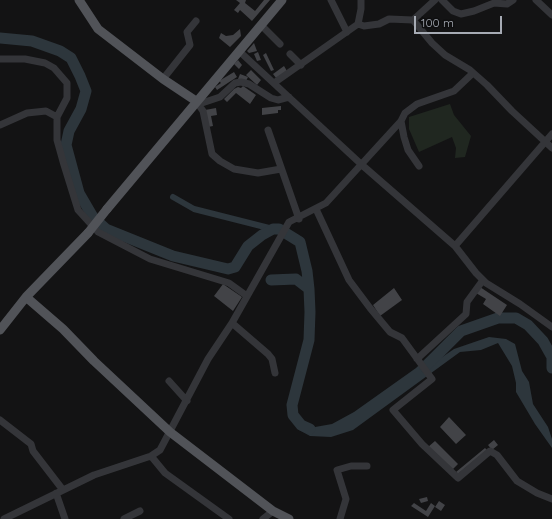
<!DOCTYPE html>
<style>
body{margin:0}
#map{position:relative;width:552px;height:519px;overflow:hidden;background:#131314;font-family:Quicksand,sans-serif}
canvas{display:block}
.scale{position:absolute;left:414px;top:16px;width:88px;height:18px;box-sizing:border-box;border:2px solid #a6abb4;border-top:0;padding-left:5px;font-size:12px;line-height:14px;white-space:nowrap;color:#a6abb4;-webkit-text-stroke:3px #0e0e0f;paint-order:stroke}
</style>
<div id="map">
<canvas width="552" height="519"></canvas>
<div class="scale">100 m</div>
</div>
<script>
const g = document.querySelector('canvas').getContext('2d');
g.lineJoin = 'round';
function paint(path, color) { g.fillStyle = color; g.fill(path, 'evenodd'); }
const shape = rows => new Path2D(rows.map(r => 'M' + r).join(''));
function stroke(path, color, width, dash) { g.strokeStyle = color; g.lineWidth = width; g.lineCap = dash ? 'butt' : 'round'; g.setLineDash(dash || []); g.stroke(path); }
paint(shape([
 [450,104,454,115,471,136,465,157,455,158,456,148,452,137,419,152,409,129,409,117]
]), '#202720');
paint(shape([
 [489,337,506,339,515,344,522,371,529,382,533,404,548,427,552,439,552,448,535,424,516,392,516,383,512,366,498,343,481,350,460,352,353,430,331,437,310,436,299,430,294,423,303,420,315,427,332,424,354,412,416,368,433,352,438,360,454,349]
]), '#2d363c');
stroke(shape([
 [173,197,194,209,273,229]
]), '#2d363c', 6);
stroke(shape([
 [0,38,32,41,60,51,71,58,80,76,86,91,81,109,69,131,66,145,79,193,93,217,106,229,173,256,228,269,235,267,248,246,262,235,273,229,279,229,300,242,307,271,309,289],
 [271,280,296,279,309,289,310,312,309,340,292,405,293,415,301,425,310,429],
 [425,367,461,331,498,318,516,318,528,325,543,341,552,357,552,368]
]), '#2d363c', 11);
paint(shape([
 [236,0,246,0,245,3,255,11,264,0,270,0,252,21,240,10,238,13,234,10,240,3],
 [240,29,241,36,230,47,219,38,221,33,226,36,233,35],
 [254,43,257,51,249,53,247,51],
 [258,52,261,60,257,61,254,54],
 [266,53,274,70,271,71,263,55],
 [238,60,242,65,239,69,234,64],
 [284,66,287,71,276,78,273,74],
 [251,70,261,80,257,85,246,75],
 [234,72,237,77,217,90,215,87,221,83,219,81],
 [240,74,248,77,246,81,238,79],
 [243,86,256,95,250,104,236,93,227,102,224,99,234,89,238,87,241,88],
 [281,106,281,110,278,110,278,113,262,115,262,108],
 [216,108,217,115,211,116,213,126,208,127,205,110],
 [223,284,242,297,233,311,214,296],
 [480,287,507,305,500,316,483,304,486,299,476,293],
 [394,288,402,300,380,316,373,305],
 [449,417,466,435,456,444,440,427],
 [494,440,498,445,492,450,488,445],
 [435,441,458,464,452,470,428,447],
 [485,448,487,450,458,474,456,472],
 [427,497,428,501,421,503,419,499],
 [439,501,445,505,441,511,435,507],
 [414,503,426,511,431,503,435,506,428,517,411,506]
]), '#424347');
stroke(shape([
 [331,0,347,32],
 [361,0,361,9,358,24,364,26,379,24,389,19,413,20],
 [435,0,413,20,432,43,445,55,470,70,487,85,512,111,552,148],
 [442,0,453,11,461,14,474,11,494,3,507,4,513,0],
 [536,0,552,15],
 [261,25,280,44],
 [239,51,362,165,455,246,476,273,486,283,520,304,552,327],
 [290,54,301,65],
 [0,59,25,59,45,63,54,68,67,83,67,98,57,117,57,140,64,165,78,210,98,232,150,259,229,283,247,296],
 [163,79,190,45,187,32,196,21],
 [274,83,358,24],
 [196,101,203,111,212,154,220,161,234,169,258,173,281,169],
 [199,104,220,97,235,83,241,82,249,84,271,98,278,100,289,97],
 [0,125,27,113,46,111,57,117],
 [268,130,299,219],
 [419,166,408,150,404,137,401,121,405,113,417,104,454,91,473,73],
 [316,209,349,280,370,308,390,332,402,338,432,379,393,410,422,444,458,478,490,451,497,455,517,481,537,493,552,499],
 [455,246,552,134],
 [232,323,268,354,272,359,275,373],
 [417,359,466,314,467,302,483,280],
 [169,381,187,401],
 [0,420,31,444,33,451,63,490],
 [151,456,165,473,229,519],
 [56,493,65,519],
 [4,519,94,475,151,456,160,450,208,359,232,323,289,222,326,203,401,121],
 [124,519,140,511],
 [263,519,273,511],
 [340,519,346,499,337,470,351,466,367,466]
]), '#343539', 7);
stroke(shape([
 [79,0,98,29,163,79,196,101],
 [107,209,282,0],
 [26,297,63,329,94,361,170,432,273,511,289,519],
 [0,330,26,297,88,233]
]), '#515358', 9);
stroke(shape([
 [88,233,107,209]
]), '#515358', 9);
</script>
